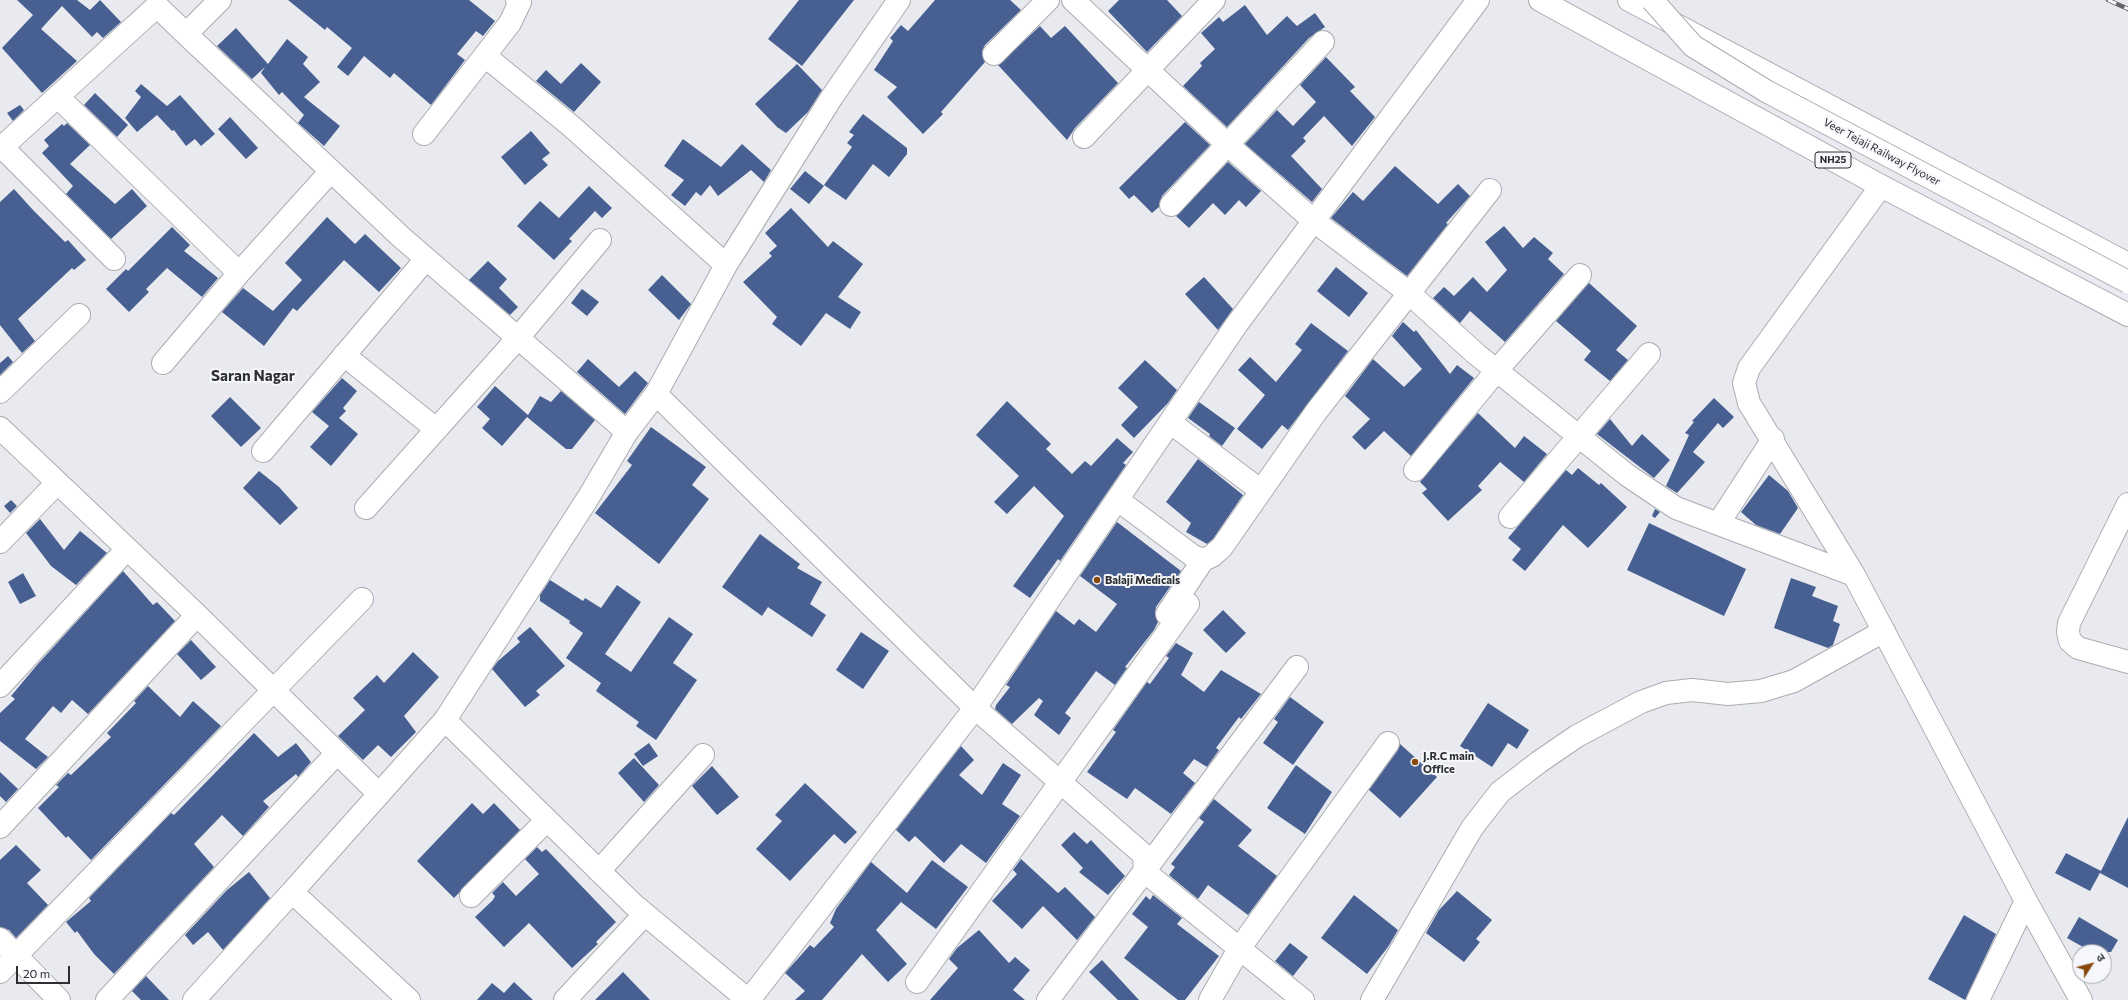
<!DOCTYPE html>
<meta charset="utf-8">
<style>
body{margin:0}
#map{position:relative;width:2128px;height:1000px;overflow:hidden;background:#e8eaef;font-family:Commissioner,"Noto Sans Devanagari",sans-serif}
canvas{display:block}
.north{position:absolute;left:2072px;top:944px;width:40px;height:40px;box-sizing:border-box;background:#f5f7fc;border:1px solid #a5a7ab;border-radius:50%;rotate:54deg;font-size:11px;font-weight:700;line-height:16px;text-align:center;color:#2e2f31}
.north::after{content:'';display:block;margin:auto;width:14px;height:18px;background:#88490c;clip-path:polygon(50% 0,100% 100%,50% 72%,0 100%)}
.scale{position:absolute;left:16px;top:966px;width:54px;height:18px;box-sizing:border-box;border:2px solid #2e2f31;border-top:0;padding-left:5px;font-size:12px;line-height:14px;white-space:nowrap;color:#2e2f31;-webkit-text-stroke:3px #f5f7fc;paint-order:stroke}
</style>
<div id="map">
<canvas width="2128" height="1000"></canvas>
<div class="north">उ</div>
<div class="scale">20 m</div>
</div>
<script>
const g = document.querySelector('canvas').getContext('2d');
g.lineJoin = 'round';
function paint(path, color) { g.fillStyle = color; g.fill(path, 'evenodd'); }
const shape = rows => new Path2D(rows.map(r => 'M' + r).join(''));
function stroke(path, color, width, dash) { g.strokeStyle = color; g.lineWidth = width; g.lineCap = dash ? 'butt' : 'round'; g.setLineDash(dash || []); g.stroke(path); }
function drawText(font, color, halo, rows, align = 'center') {
  g.font = font + ' Commissioner,sans-serif'; g.lineWidth = 4; g.setLineDash([]); g.textBaseline = 'middle'; g.strokeStyle = halo; g.fillStyle = color; for (const [text, x, y, turn = 0] of rows) {
    g.save(); g.translate(x, y); g.rotate((+turn || 0) * Math.PI / 180); g.textAlign = isNaN(turn) ? turn : align; if (halo) g.strokeText(text, 0, 0); g.fillText(text, 0, 0); g.restore();
  }
}
paint(shape([
 [17,0,77,0,90,10,100,0,121,22,103,38,97,32,92,37,62,6,41,29,77,61,42,93,2,48,33,15],
 [288,0,469,0,495,21,483,36,476,31,457,54,465,60,431,105,394,73,390,78,364,56,348,76,337,67,352,48,327,27,325,30],
 [799,0,854,0,802,66,768,39],
 [935,0,1010,0,1021,10,985,45,982,51,985,62,941,112,943,114,923,134,887,97,897,87,874,70,893,41,890,38,901,25,908,31],
 [1119,0,1167,0,1182,16,1147,52,1108,11],
 [1245,5,1267,35,1287,16,1297,26,1315,13,1325,27,1309,38,1227,127,1183,86,1202,66,1200,63,1215,49,1201,33,1219,17,1223,22],
 [1040,26,1051,38,1065,26,1118,83,1075,128,1067,140,998,65],
 [236,28,268,64,287,39,308,57,303,64,320,82,304,97,340,126,324,146,298,123,304,115,282,92,279,95,261,73,265,67,252,79,217,46],
 [1326,57,1355,87,1350,91,1375,117,1352,146,1324,116,1303,138,1306,141,1291,156,1322,189,1312,202,1245,144,1277,110,1293,126,1316,102,1300,85],
 [581,63,601,82,574,112,536,81,546,70,561,84],
 [797,64,822,90,808,112,786,133,777,127,755,104],
 [141,84,167,106,180,95,215,134,201,146,195,139,186,146,174,130,172,131,157,115,137,132,125,118,141,97,135,91],
 [95,93,128,125,117,137,84,105],
 [20,105,24,110,13,121,7,113],
 [863,114,907,148,907,154,889,177,873,164,846,200,824,185,852,147,847,143,854,135,849,132],
 [230,117,258,148,246,159,218,129],
 [1185,122,1210,145,1162,196,1159,207,1152,213,1134,195,1129,199,1119,188],
 [67,123,90,145,70,164,115,204,132,189,147,206,111,239,66,194,73,186,42,153,49,146,44,140,62,124,64,126],
 [531,131,550,153,542,159,548,165,525,185,501,157],
 [683,139,721,167,742,144,771,170,764,182,751,170,718,196,710,185,701,196,696,192,685,206,671,195,684,180,664,166],
 [1228,162,1261,191,1246,207,1239,200,1225,215,1213,203,1189,228,1176,216],
 [1395,166,1438,204,1458,184,1470,196,1446,223,1448,224,1407,276,1331,218,1353,192,1363,201],
 [805,171,824,186,809,204,790,189],
 [589,186,612,208,602,218,595,211,569,239,572,241,554,260,517,226,540,201,559,218],
 [14,189,33,210,65,242,68,240,86,260,74,270,72,268,18,319,35,341,22,353,0,325,0,202],
 [791,208,828,247,833,241,863,264,838,297,861,312,850,329,826,313,801,346,772,324,777,317,743,282,772,256,769,253,777,246,765,233],
 [327,217,355,244,365,234,401,268,379,292,344,260,297,311,293,308,264,346,222,312,243,288,273,311,302,280,285,263],
 [1504,226,1523,248,1534,237,1553,253,1548,259,1564,274,1505,342,1470,311,1460,323,1433,298,1444,287,1454,296,1473,277,1487,292,1507,270,1485,242],
 [172,227,190,245,184,251,218,278,202,297,167,268,146,289,149,292,129,312,106,289,126,269,128,271],
 [488,261,507,279,499,288,518,307,510,315,469,280],
 [1336,267,1368,293,1349,317,1317,291],
 [662,275,691,304,679,320,648,290],
 [1204,277,1233,309,1218,330,1185,294],
 [1589,283,1637,326,1616,350,1628,360,1610,381,1584,360,1591,351,1556,321],
 [582,289,599,302,587,316,571,303],
 [1403,322,1414,332,1416,330,1450,374,1457,365,1474,378,1411,456,1384,431,1365,450,1352,437,1370,419,1345,396,1373,359,1404,387,1422,369,1392,336],
 [1311,323,1348,351,1288,430,1282,425,1262,449,1237,429,1265,395,1238,370,1250,357,1276,382,1302,350,1295,344],
 [8,356,13,362,0,375,0,363],
 [588,359,619,387,635,371,648,383,625,414,577,372],
 [1145,360,1177,390,1168,403,1134,438,1121,425,1138,407,1118,388],
 [342,378,357,391,343,408,346,411,339,418,358,434,331,466,310,447,329,426,312,412],
 [495,386,528,415,540,396,551,402,561,391,595,420,572,449,566,449,527,417,502,446,482,428,490,419,477,407],
 [230,397,261,428,241,447,211,416],
 [1714,398,1734,417,1723,428,1718,423,1693,452,1705,462,1677,493,1666,486,1689,435,1685,433,1694,422,1692,421],
 [1007,401,1051,444,1046,449,1072,474,1085,461,1091,466,1117,438,1133,452,1123,463,1126,465,1060,561,1058,559,1030,598,1013,586,1064,516,1034,486,1007,514,994,502,1019,476,976,435],
 [1199,402,1235,428,1222,446,1209,436,1210,434,1188,418],
 [1478,413,1515,448,1524,436,1547,454,1524,482,1500,462,1478,486,1482,490,1448,521,1422,493,1427,489,1420,482],
 [1610,419,1632,446,1642,434,1670,460,1654,478,1597,434],
 [651,427,706,467,692,485,709,499,659,564,595,513,632,465,627,461],
 [1198,459,1243,495,1213,539,1207,544,1186,532,1191,523,1166,502],
 [1578,468,1599,485,1601,483,1627,507,1588,548,1563,525,1525,571,1512,560,1521,549,1508,538,1566,470,1572,475],
 [259,471,279,487,298,508,280,525,243,488],
 [1769,475,1788,491,1798,508,1780,534,1756,525,1741,512],
 [11,500,17,506,10,513,4,506],
 [1655,509,1660,512,1655,518,1652,516],
 [40,519,64,550,80,531,107,553,76,585,51,566,26,533],
 [1117,522,1181,571,1156,607,1155,614,1158,622,1154,630,1125,667,1127,668,1115,685,1096,671,1065,713,1071,718,1059,735,1034,715,1043,701,1039,698,1012,724,995,709,996,705,1010,687,1006,685,1056,611,1074,625,1079,619,1096,632,1117,604,1080,576],
 [1649,523,1746,569,1724,616,1627,570],
 [760,534,800,564,797,568,822,582,810,604,826,615,812,637,768,607,762,616,722,587],
 [123,571,153,605,157,602,175,621,88,714,72,700,61,713,53,706,25,739,48,757,36,769,0,741,0,713,15,699,11,696,37,665],
 [23,573,36,596,20,604,8,582],
 [1791,578,1816,587,1812,596,1838,606,1833,621,1840,624,1833,645,1828,648,1774,628],
 [550,580,583,601,585,598,601,608,617,585,641,602,605,654,631,672,669,617,693,634,673,663,697,680,656,740,636,726,639,722,596,691,601,683,566,658,583,633,569,623,570,621,540,601,540,595],
 [1223,610,1246,633,1226,653,1203,630],
 [530,627,565,666,536,691,540,695,525,707,492,669,498,661,520,642,517,638],
 [861,632,889,651,863,689,836,670],
 [191,640,216,667,201,680,177,654],
 [1176,643,1193,653,1181,675,1204,692,1221,670,1261,694,1241,719,1239,717,1216,748,1219,750,1207,767,1194,759,1183,773,1195,783,1171,814,1135,788,1127,799,1087,772,1116,732,1113,730,1147,682,1150,684,1169,658,1166,656],
 [413,652,439,677,404,716,416,732,391,757,378,745,363,760,338,736,365,710,353,698,377,675,384,683],
 [148,686,180,717,193,701,221,726,91,860,68,836,66,838,38,808,59,787,56,785,68,773,71,775,111,737,107,733,136,703,134,701],
 [1290,697,1324,722,1293,765,1263,743,1278,722,1274,719],
 [1488,703,1529,730,1517,749,1508,743,1492,767,1460,746],
 [254,733,278,757,296,743,311,762,298,777,296,774,263,801,269,807,243,836,222,815,194,844,214,867,114,974,94,954,77,931,75,933,66,922,91,901,89,898,171,813,174,815],
 [649,743,658,756,643,766,634,754],
 [1400,744,1437,777,1400,818,1369,790,1398,750],
 [961,746,974,760,959,775,982,795,1003,763,1021,775,1002,804,1020,816,986,863,961,844,944,863,915,836,909,842,896,830],
 [634,758,659,785,644,802,618,773],
 [1296,765,1332,792,1305,834,1267,808],
 [712,766,739,797,717,815,692,786],
 [0,772,18,789,6,802,0,796],
 [805,783,857,832,845,844,834,834,790,881,756,849,782,821,775,815],
 [1214,799,1252,830,1238,846,1277,876,1248,915,1208,885,1198,899,1169,875,1175,867,1171,864,1204,822,1199,818],
 [472,803,483,814,494,803,520,830,454,898,417,861],
 [2128,817,2128,888,2100,873],
 [1074,832,1087,844,1091,840,1125,876,1108,895,1079,872,1083,868,1061,845],
 [16,845,41,870,27,883,48,905,16,938,9,930,0,927,0,860],
 [537,847,542,852,546,849,616,922,596,942,598,944,572,968,529,923,504,947,475,917,493,900,495,896,492,893,503,882,516,896,539,874,525,859],
 [2066,853,2101,871,2090,891,2055,873],
 [1021,859,1058,893,1065,887,1095,917,1077,940,1043,906,1022,929,992,901,1017,874,1013,870],
 [932,860,968,887,936,929,901,902,876,930,907,964,888,982,862,954,822,1000,795,1000,805,991,785,973,810,945,814,948,834,927,830,923,836,909,871,862,907,893],
 [249,872,270,898,223,950,208,932,193,945,185,935,227,890],
 [1457,891,1492,920,1476,939,1480,942,1464,962,1426,933,1439,910],
 [1153,895,1182,918,1177,924,1219,956,1185,1000,1178,1000,1124,958,1148,927,1132,914,1146,896,1150,900],
 [1354,895,1398,930,1388,947,1367,974,1321,938],
 [1964,915,1996,934,1965,1000,1928,979],
 [2079,917,2118,940,2111,952,2092,952,2067,938],
 [979,930,1009,963,1015,957,1030,970,1013,990,1025,1000,930,1000,958,968,949,959,957,948],
 [1290,943,1308,957,1293,976,1275,961],
 [1102,960,1139,1000,1118,1000,1089,972],
 [623,972,650,1000,595,1000],
 [146,976,169,1000,141,1000,132,991],
 [514,982,533,1000,477,1000,492,983,504,993]
]), '#486091');
const minor = shape([
 [1073,0,1228,145,1314,221,1409,293,1476,354,1627,475,1676,508,1854,575],
 [186,34,401,237,627,432],
 [994,54,1048,0],
 [485,56,571,126,726,265],
 [58,97,239,273],
 [424,134,510,23,520,2,517,0],
 [1084,137,1214,0],
 [0,145,114,259],
 [0,149,157,6,186,34,220,0],
 [1881,186,1749,368,1744,383,1749,403,1854,575,2026,901,2081,1000],
 [1171,205,1323,42],
 [344,355,436,429],
 [163,363,239,273,331,171],
 [0,392,79,315],
 [656,394,975,708,749,1000],
 [1171,423,1260,490],
 [0,428,197,615,379,794],
 [263,451,426,259],
 [1415,470,1497,370,1580,275],
 [1118,500,1193,556,1203,560,1212,556,1222,547,1316,412,1490,190],
 [2128,504,2069,623,2068,632,2070,641,2078,648,2128,662],
 [366,508,517,339,600,240],
 [1510,517,1649,354],
 [1718,524,1773,439],
 [0,542,57,483],
 [1167,614,1203,560],
 [0,686,127,549],
 [445,720,634,905,748,1000],
 [0,827,197,615],
 [599,871,703,755],
 [471,896,547,820],
 [0,939,59,1000],
 [0,972,362,599],
 [917,982,1188,604],
 [107,1000,337,753],
 [194,1000,292,892],
 [409,1000,292,892,445,720,588,498,627,432,656,394,726,265,832,97,899,0],
 [565,1000,645,914],
 [1048,1000,1297,667],
 [1210,1000,1239,949,1388,743],
 [1303,1000,1145,872,1144,855,975,708,1237,324,1478,0],
 [1372,1000,1472,828,1500,792,1539,762,1577,736,1641,702,1666,693,1692,690,1728,694,1761,691,1794,681,1884,631],
 [1978,1000,2026,901]
]);
const major = shape([
 [1540,0,1881,186,2128,315],
 [1629,0,2128,264]
]);
stroke(minor, '#aaacb0', 24);
stroke(major, '#aaacb0', 24);
stroke(minor, '#fff', 22);
stroke(major, '#fff', 22);
const rail = shape([
 [2108,0,2128,9]
]);
stroke(rail, '#646669', 4.5);
stroke(rail, '#f5f7fc', 3, [9]);
const majorBridge = shape([
 [1652,0,1693,46,1766,91,2128,282]
]);
stroke(majorBridge, '#aaacb0', 24, []);
stroke(majorBridge, '#fff', 22);
for (const [x, y, r, color] of [
 [1097,580,4,"#88490c"],
 [1415,762,4,"#88490c"]
]) { const dot = new Path2D(); dot.arc(x, y, r, 0, 2 * Math.PI); g.fillStyle = color; g.fill(dot); stroke(dot, '#f5f7fc', 1.5); }
for (const [x, y, w] of [
 [1833,160,36]
]) { const box = new Path2D(); box.roundRect(x - w / 2, y - 8, w, 16, 3); g.fillStyle = '#f5f7fc'; g.fill(box); stroke(box, '#2e2f31', 1); }
drawText('bold 10px', '#2e2f31', null, [
 ["NH25",1833,160]
]);
drawText('11px', '#2e2f31', '#f5f7fc', [
 ["Veer Tejaji Railway Flyover",1882,152,28]
]);
drawText('bold 11px', '#2e2f31', '#f5f7fc', [
 ["Balaji Medicals",1105,580],
 ["J.R.C main",1423,756],
 ["Office",1423,769]
], 'left');
drawText('bold 15px', '#2e2f31', '#f5f7fc', [
 ["Saran Nagar",253,376]
]);
</script>
